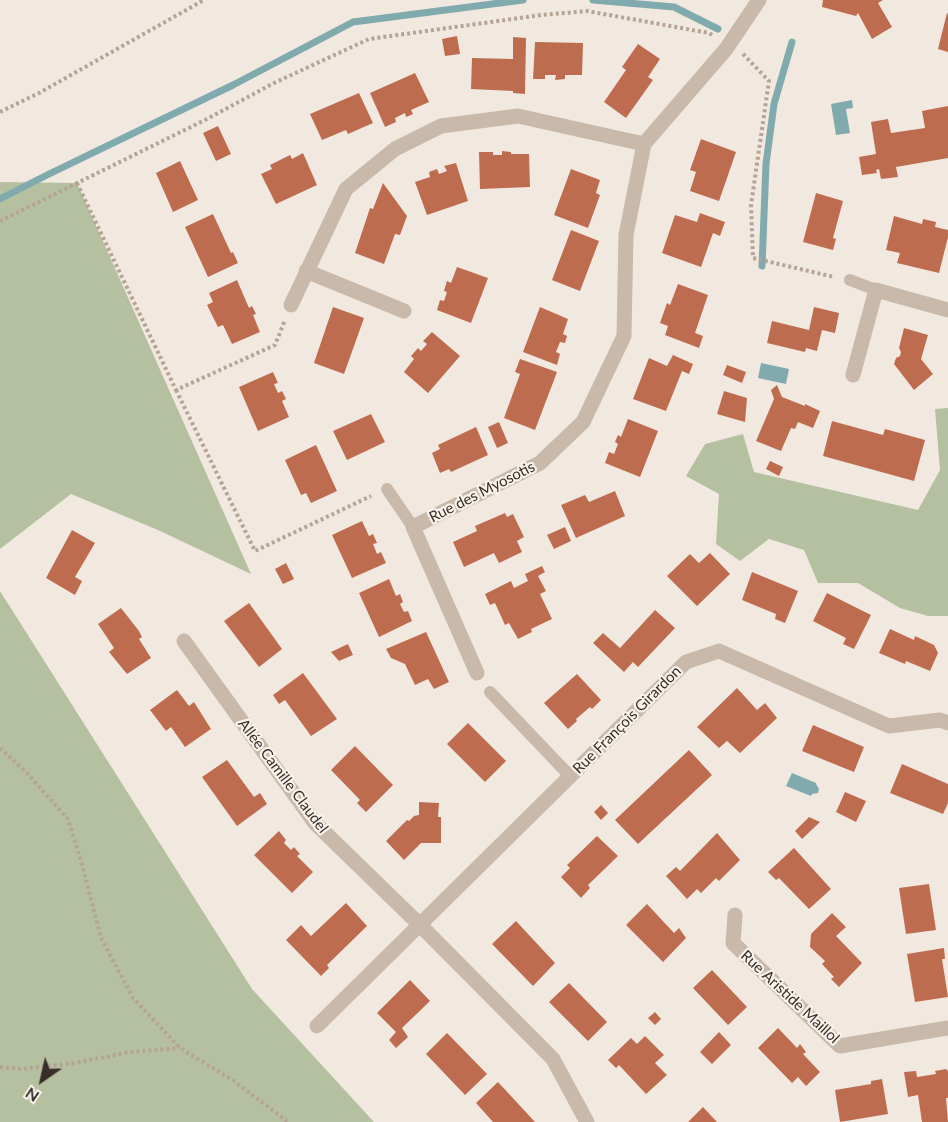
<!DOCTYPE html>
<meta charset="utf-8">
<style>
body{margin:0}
#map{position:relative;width:948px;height:1122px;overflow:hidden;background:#f1e9df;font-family:Lato,sans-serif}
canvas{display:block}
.north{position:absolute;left:12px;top:1050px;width:60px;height:60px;-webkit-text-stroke:4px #f9f3eb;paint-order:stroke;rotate:214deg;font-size:16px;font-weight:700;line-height:24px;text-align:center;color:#372e2a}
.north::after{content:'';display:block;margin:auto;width:21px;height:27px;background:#372e2a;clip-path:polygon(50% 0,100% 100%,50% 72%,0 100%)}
</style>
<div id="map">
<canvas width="948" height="1122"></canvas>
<div class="north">N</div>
</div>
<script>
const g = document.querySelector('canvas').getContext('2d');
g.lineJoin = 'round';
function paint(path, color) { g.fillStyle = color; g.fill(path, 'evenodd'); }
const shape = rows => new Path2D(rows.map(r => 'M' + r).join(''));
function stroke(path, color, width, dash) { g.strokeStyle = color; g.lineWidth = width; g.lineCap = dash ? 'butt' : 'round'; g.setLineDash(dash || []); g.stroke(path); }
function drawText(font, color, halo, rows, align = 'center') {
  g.font = font + ' Lato,sans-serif'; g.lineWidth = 4.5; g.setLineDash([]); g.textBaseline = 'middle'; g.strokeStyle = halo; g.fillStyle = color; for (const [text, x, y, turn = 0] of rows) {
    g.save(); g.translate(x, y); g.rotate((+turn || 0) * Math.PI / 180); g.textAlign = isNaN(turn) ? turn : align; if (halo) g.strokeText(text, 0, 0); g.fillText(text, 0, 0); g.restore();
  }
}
paint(shape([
 [0,182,77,183,251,574,158,530,71,494,0,549],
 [948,408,948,616,928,616,900,608,858,583,818,583,804,550,769,539,740,561,716,544,719,494,686,476,705,444,743,434,754,472,918,510,940,470,935,409],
 [0,591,252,989,374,1122,0,1122]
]), '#b5c0a0');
paint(shape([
 [852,100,853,108,846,109,850,133,836,135,831,104],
 [761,363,789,369,786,384,758,378],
 [792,773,816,783,816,784,819,789,818,793,812,794,811,796,786,786]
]), '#80aaad');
stroke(shape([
 [593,0,674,7,718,29],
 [0,199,47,175,233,85,353,22,523,0],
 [762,266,766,164,774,104,792,42]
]), '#80aaad', 7);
paint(shape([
 [823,0,883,0,878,3,892,27,872,39,858,13,856,16,822,7],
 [947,13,948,14,948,52,938,49],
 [457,36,460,54,445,56,442,39],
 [513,37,526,38,525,94,513,93,513,91,471,89,472,58,513,59],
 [535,42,583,43,582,75,565,75,565,79,555,80,556,75,545,75,545,79,533,79],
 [638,44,660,59,648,77,653,80,626,118,604,102,626,70,622,67],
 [415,73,429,102,411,110,413,114,406,117,405,113,395,118,396,122,385,127,370,93],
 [359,93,373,123,348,134,346,130,322,140,310,114],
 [948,106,948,158,896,167,898,177,881,179,879,169,876,170,877,173,862,175,859,157,876,154,871,122,888,119,891,133,925,128,922,111],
 [218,126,231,154,216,161,203,133],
 [701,139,736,152,719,201,690,191,696,172,690,170],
 [502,151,511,152,511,154,529,154,530,187,480,189,479,152,493,152,493,155,502,155],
 [303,153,317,185,276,204,261,174,272,169,270,165,290,155,292,159],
 [180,161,198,200,173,212,156,173],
 [456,163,468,201,427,215,415,182,430,177,429,172,437,169,439,174,447,171,444,166],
 [571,169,600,180,596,193,600,195,588,228,554,215],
 [383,183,407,216,400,235,395,234,384,264,355,253,370,208,373,209],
 [816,193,843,201,833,238,836,239,833,250,803,242],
 [700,213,725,222,720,236,713,233,701,267,662,253,675,215,697,222],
 [213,214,231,253,233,252,238,263,208,277,185,227],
 [894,216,922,224,923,219,936,222,935,227,948,230,948,237,939,273,897,263,900,253,886,250],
 [571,230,599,241,580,291,552,280],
 [457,267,488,278,471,323,437,310,440,300,444,301,447,292,444,291,447,281,451,283],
 [237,280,249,308,252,306,256,314,253,315,260,332,232,344,223,325,218,327,207,305,213,302,209,293],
 [678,284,708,295,695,333,703,336,699,348,665,335,668,326,660,323,667,303,670,305],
 [333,307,364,318,344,374,314,363],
 [540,307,568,319,563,334,567,336,565,343,560,342,556,352,560,354,557,365,523,352],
 [814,307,839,313,835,333,822,330,817,351,806,348,805,352,767,343,772,321,809,330],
 [904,328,928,335,921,359,933,374,914,390,894,364,896,358,900,356,901,352,899,348],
 [432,332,460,356,428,393,404,372,414,359,411,356,418,348,421,351,427,344,423,341],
 [673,355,693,364,689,374,682,371,666,411,633,399,649,358,667,366],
 [520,359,557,372,535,430,504,418,520,374,515,372],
 [727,365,746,372,742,383,723,375],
 [273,372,278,383,274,384,278,393,282,391,286,399,282,401,289,417,258,431,239,387],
 [777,385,782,397,805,406,805,404,820,411,813,428,798,422,795,429,791,428,781,451,756,441,774,399,771,390],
 [724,391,747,398,745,422,717,414],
 [371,414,385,442,347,460,333,431],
 [628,419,658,431,640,477,605,463,609,452,614,454,618,444,615,442,618,435,621,437],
 [832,421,883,435,885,429,925,440,914,481,823,456],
 [499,422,508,443,497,448,488,427],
 [476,427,488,455,451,472,449,469,440,473,432,453,440,449,438,445],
 [316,445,337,491,311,503,306,493,301,495,285,460],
 [770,461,783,467,779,476,766,469],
 [615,491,625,516,576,538,561,505,585,495,589,502],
 [505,513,507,517,513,514,524,537,517,541,522,552,499,563,494,553,464,567,453,542,477,531,475,526],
 [362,521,369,536,373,534,377,543,373,544,377,554,381,552,386,563,352,578,332,535],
 [565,527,571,541,554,549,547,535],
 [72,530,95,543,75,577,82,581,75,595,46,578],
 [710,553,730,574,697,606,667,576,690,554,699,563],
 [286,563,294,579,283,584,275,569],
 [542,566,545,572,538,576,546,591,540,594,552,619,531,629,532,632,518,639,509,623,505,625,495,603,490,605,485,594,511,581,514,588,528,581,525,574],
 [752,572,798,591,785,623,775,619,776,614,742,600],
 [389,579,396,596,400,594,403,602,400,604,404,612,408,611,412,621,379,637,359,593],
 [827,593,871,615,854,649,843,644,846,638,813,621],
 [249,603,282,649,259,667,224,621],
 [121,608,139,631,142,637,139,639,151,658,127,674,109,652,114,648,98,624],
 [655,610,675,628,638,667,633,662,624,672,593,643,603,633,620,648],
 [890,629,914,640,915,636,934,645,938,653,930,671,906,661,905,664,879,653],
 [426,632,449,682,434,689,428,679,415,685,405,664,391,658,386,649],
 [348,644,353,655,339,661,331,652],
 [303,673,337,719,311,736,285,700,279,704,273,695],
 [577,674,601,700,592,709,590,707,576,719,577,721,568,729,544,703],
 [737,688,757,710,765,703,777,718,740,753,727,741,719,748,697,727],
 [177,690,189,706,194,702,211,729,185,747,171,727,166,731,150,710],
 [468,723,506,761,485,782,447,744],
 [813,725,864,747,854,772,802,751],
 [355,746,393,785,366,812,357,803,360,800,331,770],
 [689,750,712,775,638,844,615,820],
 [227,760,254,797,260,793,267,804,237,826,202,777],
 [902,764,948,784,948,803,943,814,890,793],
 [845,792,866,801,856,822,836,812],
 [419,802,439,803,438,817,441,817,441,843,421,843,404,860,386,841,407,820,409,821,414,816,419,815],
 [601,805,608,813,601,820,594,812],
 [809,817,820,822,802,839,795,831],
 [279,831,286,840,284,843,291,850,294,847,300,854,297,856,313,872,292,893,254,855],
 [717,833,740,860,719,881,716,878,701,893,697,889,687,899,666,876,676,867,680,871],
 [597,836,618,856,588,885,590,888,581,898,561,877,570,868,567,865],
 [794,848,831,889,809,909,779,878,776,880,768,872],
 [929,884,936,930,906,934,899,888],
 [346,903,367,926,327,965,329,968,321,976,286,940,301,925,311,936],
 [647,904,674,933,679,928,686,938,663,962,626,925],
 [832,913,846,927,836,936,862,963,839,987,831,979,834,977,822,964,825,961,810,947,811,934],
 [516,921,555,963,533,986,492,944],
 [944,948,945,959,942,959,948,997,915,1002,907,954],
 [712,970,747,1007,728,1025,693,988],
 [410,980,430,1001,402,1028,408,1037,396,1048,389,1040,396,1032,377,1013],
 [569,983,607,1022,588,1041,549,1002],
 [655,1012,661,1019,655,1025,648,1018],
 [778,1028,797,1048,800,1044,806,1052,803,1054,820,1072,806,1086,798,1077,792,1083,758,1048],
 [719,1032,731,1045,712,1064,700,1052],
 [447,1033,487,1074,465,1095,426,1054],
 [645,1036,664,1055,655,1063,667,1075,646,1094,619,1065,616,1068,608,1060,631,1038,637,1044],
 [946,1069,948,1071,948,1098,946,1098,948,1122,922,1122,918,1095,908,1097,904,1072,916,1071,917,1077,936,1074,935,1071],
 [882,1079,888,1114,840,1122,835,1090,871,1084,871,1081],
 [498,1082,535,1122,493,1122,476,1103],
 [703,1107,717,1122,688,1122]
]), '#be6c50');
stroke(shape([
 [743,54,769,81,751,205,753,258,834,277],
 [0,112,39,93,204,0],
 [77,183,176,390,275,345,285,320],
 [0,221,205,120,274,83,369,39,541,15,587,11,709,33,714,36],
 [176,390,255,551,371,496],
 [0,748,26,772,68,819,82,864,101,938,133,998,180,1048,234,1081,288,1122],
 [0,1067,22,1069,75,1063,130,1052,179,1048]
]), '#b5a496', 4, [3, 3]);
stroke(shape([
 [850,280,876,290],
 [387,489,413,527],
 [490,692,570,776]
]), '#c9b9ab', 12);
stroke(shape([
 [306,271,404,311],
 [291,305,346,189,395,149,441,126,518,116,644,144],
 [853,375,876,290,948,310],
 [184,641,315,823,420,925,553,1059,587,1122],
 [477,673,413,527,540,463,583,422,624,336,626,235,644,144,726,49,759,0],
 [735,915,733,943,840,1046,948,1028],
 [317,1026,686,662,719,651,889,726,940,720,948,723]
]), '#c9b9ab', 15);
drawText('15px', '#372e2a', '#f9f3eb', [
 ["Rue des Myosotis",482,492,-27],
 ["Rue François Girardon",627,720,-45],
 ["Allée Camille Claudel",283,776,53],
 ["Rue Aristide Maillol",790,997,43]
]);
</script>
